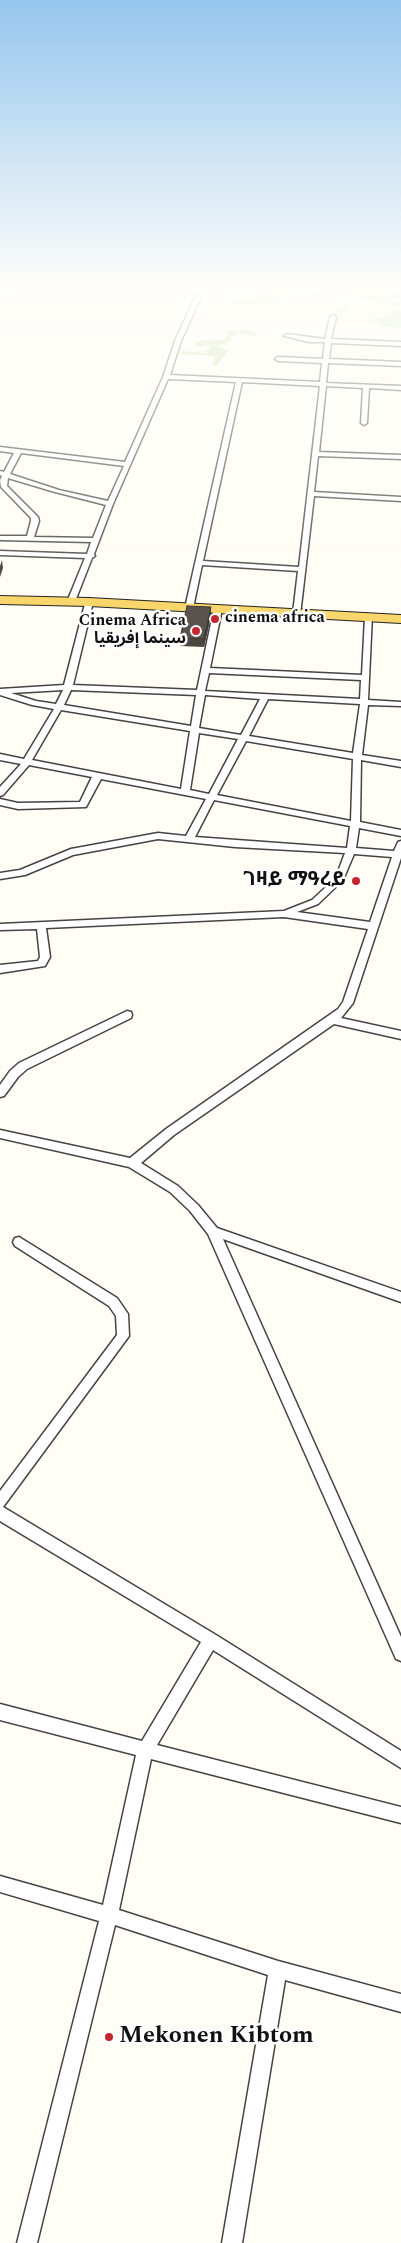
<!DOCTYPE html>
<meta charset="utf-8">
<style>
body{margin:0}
canvas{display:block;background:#fffdf5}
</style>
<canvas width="401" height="2243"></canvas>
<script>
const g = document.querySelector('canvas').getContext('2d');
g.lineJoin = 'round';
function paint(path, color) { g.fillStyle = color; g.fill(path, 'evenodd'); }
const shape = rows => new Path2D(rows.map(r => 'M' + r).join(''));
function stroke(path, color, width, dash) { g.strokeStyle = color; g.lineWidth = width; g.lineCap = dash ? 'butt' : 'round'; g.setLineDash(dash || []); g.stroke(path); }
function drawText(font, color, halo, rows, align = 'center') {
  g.font = font + ' Spectral,"Noto Sans Arabic","Noto Sans Ethiopic",serif'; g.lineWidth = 5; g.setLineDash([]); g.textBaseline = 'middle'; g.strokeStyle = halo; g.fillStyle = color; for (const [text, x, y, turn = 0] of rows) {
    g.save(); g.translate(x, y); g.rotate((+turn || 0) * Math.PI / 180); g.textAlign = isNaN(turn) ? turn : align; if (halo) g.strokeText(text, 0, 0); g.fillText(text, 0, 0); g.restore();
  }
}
paint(shape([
 [327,285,354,287,345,288,350,291,342,292,350,294,347,297,351,303,341,317,346,318,344,320,367,320,367,317,373,317,385,323,339,321,333,326,333,315,344,305,343,300,345,299]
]), '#d5ebbd');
paint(shape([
 [233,285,290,285,283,288,294,289,294,291,301,289,305,293,317,292,322,295,311,297,303,293,292,293,286,297,280,296,279,300,270,303,250,305,237,304,229,302,227,299,239,302,236,300,237,299,253,299,266,296,251,293,250,291,227,290,234,288],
 [337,285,372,285,398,298,388,301,401,301,401,304,391,306,383,304,384,301,359,300,342,292,349,291,353,286],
 [401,310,401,328,380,326,378,324,383,322,374,318,384,317,392,314,394,311],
 [246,329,256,333,256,336,238,334,230,337,232,341,217,346,228,351,217,365,212,365,215,356,181,354,181,351,207,353,206,351,212,346,205,345,200,347,195,345,195,342,212,339,222,340,229,334,224,330,238,331]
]), '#b9dc9c');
stroke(shape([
 [376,285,401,298],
 [0,296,14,285]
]), '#3f96cf', 2);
const minor = shape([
 [198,295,201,297,181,341,170,375,320,382,322,363,278,361,275,359,278,357,323,359,325,342,309,342,284,336,287,334,325,339,330,317,333,315,336,317,331,339,401,342,401,346,331,343,329,359,401,362,401,366,328,363,326,383,401,386,401,390,369,388,367,423,364,425,361,423,363,388,326,386,319,452,401,455,401,459,318,456,314,492,401,497,401,501,314,496,300,615,293,613,298,571,202,565,193,608,189,610,185,608,236,382,168,379,113,504,94,554,95,556,92,558,74,604,67,602,85,558,0,555,0,551,87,554,91,542,0,540,0,536,27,536,31,521,31,518,1,487,0,480,2,476,0,475,0,471,4,472,14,453,0,451,0,447,125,462,163,377,175,341,195,297,198,295],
 [242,382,320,386,299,567,203,561,242,382],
 [21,453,124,466,108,501,59,490,10,474,21,453],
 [8,478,55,492,106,505,93,538,34,537,39,521,38,517,7,486,8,478],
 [86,600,93,602,73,685,197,690,214,609,218,607,222,609,210,668,362,675,365,617,372,615,368,700,401,702,401,706,368,705,362,755,401,761,401,767,361,760,360,822,401,830,401,836,359,828,356,848,394,851,398,842,401,841,401,858,353,1003,341,1018,401,1031,401,1039,334,1024,174,1135,141,1163,178,1186,198,1205,217,1228,401,1292,401,1302,223,1239,401,1637,401,1661,396,1659,208,1234,190,1211,170,1192,129,1167,0,1138,0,1130,130,1158,166,1129,338,1009,343,1002,368,929,284,917,46,928,50,957,45,966,0,973,0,965,38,961,40,957,37,929,0,930,0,924,284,911,312,900,327,886,336,877,345,853,235,847,158,839,73,855,25,875,0,879,0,873,20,870,71,849,158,833,186,836,206,799,101,779,86,807,18,809,0,805,0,799,18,803,80,802,92,777,29,765,3,795,0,796,0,787,21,764,0,760,0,754,24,759,54,709,32,705,0,695,0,689,64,685,86,600],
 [209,673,361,680,360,699,205,691,209,673],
 [63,690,56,704,36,701,11,693,63,690],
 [71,690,196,695,191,726,64,705,71,690],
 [205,695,260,699,241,735,199,728,205,695],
 [268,699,360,704,353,753,249,736,268,699],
 [61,710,190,731,181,789,32,760,61,710],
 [199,733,238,739,209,794,190,790,199,733],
 [246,741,353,759,351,821,217,795,246,741],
 [214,800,350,826,347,848,195,837,214,800],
 [354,854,392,857,370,922,297,912,318,904,343,880,354,854],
 [127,1011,131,1012,132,1015,131,1018,27,1069,18,1077,4,1096,0,1097,0,1085,10,1071,19,1063,127,1011],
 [19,1237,117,1298,128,1314,129,1336,3,1507,216,1635,401,1751,401,1768,213,1650,157,1745,401,1807,401,1823,151,1759,119,1910,278,1961,401,1994,401,2012,285,1980,242,2243,222,2243,268,1975,115,1925,37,2243,17,2243,99,1921,0,1892,0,1876,103,1905,136,1755,0,1720,0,1704,142,1741,201,1642,0,1521,0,1491,117,1335,116,1316,109,1306,15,1246,13,1242,15,1238,19,1237]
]);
const primary = shape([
 [0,596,89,598,401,615,401,623,89,606,0,604,0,596]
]);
stroke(minor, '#444', 3);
stroke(primary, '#222', 2);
paint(minor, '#fff');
paint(primary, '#f9d66b');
paint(shape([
 [211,607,211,615,204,647,180,646,180,638]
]), '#4d4742');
paint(shape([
 [2,560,3,568,0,577,0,566],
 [211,607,211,615,204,647,204,639]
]), '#3f3936');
const building = shape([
 [187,606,211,607,204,639,180,638,187,606]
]);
paint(building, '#5a524d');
stroke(building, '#3f3936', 1);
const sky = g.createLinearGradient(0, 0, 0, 599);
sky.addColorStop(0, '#95c6ee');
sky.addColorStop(0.48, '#fffefa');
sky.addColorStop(1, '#fffefa00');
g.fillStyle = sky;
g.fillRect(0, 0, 401, 599);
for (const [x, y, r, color] of [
 [215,619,5,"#c4262e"],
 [196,631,5,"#c4262e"],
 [356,881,5,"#c4262e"],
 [109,2037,5,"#c4262e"]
]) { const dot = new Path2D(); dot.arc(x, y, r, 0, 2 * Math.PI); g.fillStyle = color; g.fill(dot); stroke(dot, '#fff', 2); }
drawText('bold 16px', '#111', '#fff', [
 ["cinema africa",225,619],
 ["Cinema Africa",186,622,"right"],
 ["سينما إفريقيا",186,640,"right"]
], 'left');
drawText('bold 20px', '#111', '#fff', [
 ["ገዛይ ማዓረይ",346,881]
], 'right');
drawText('bold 24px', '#111', '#fff', [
 ["Mekonen Kibtom",119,2037]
], 'left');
</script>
